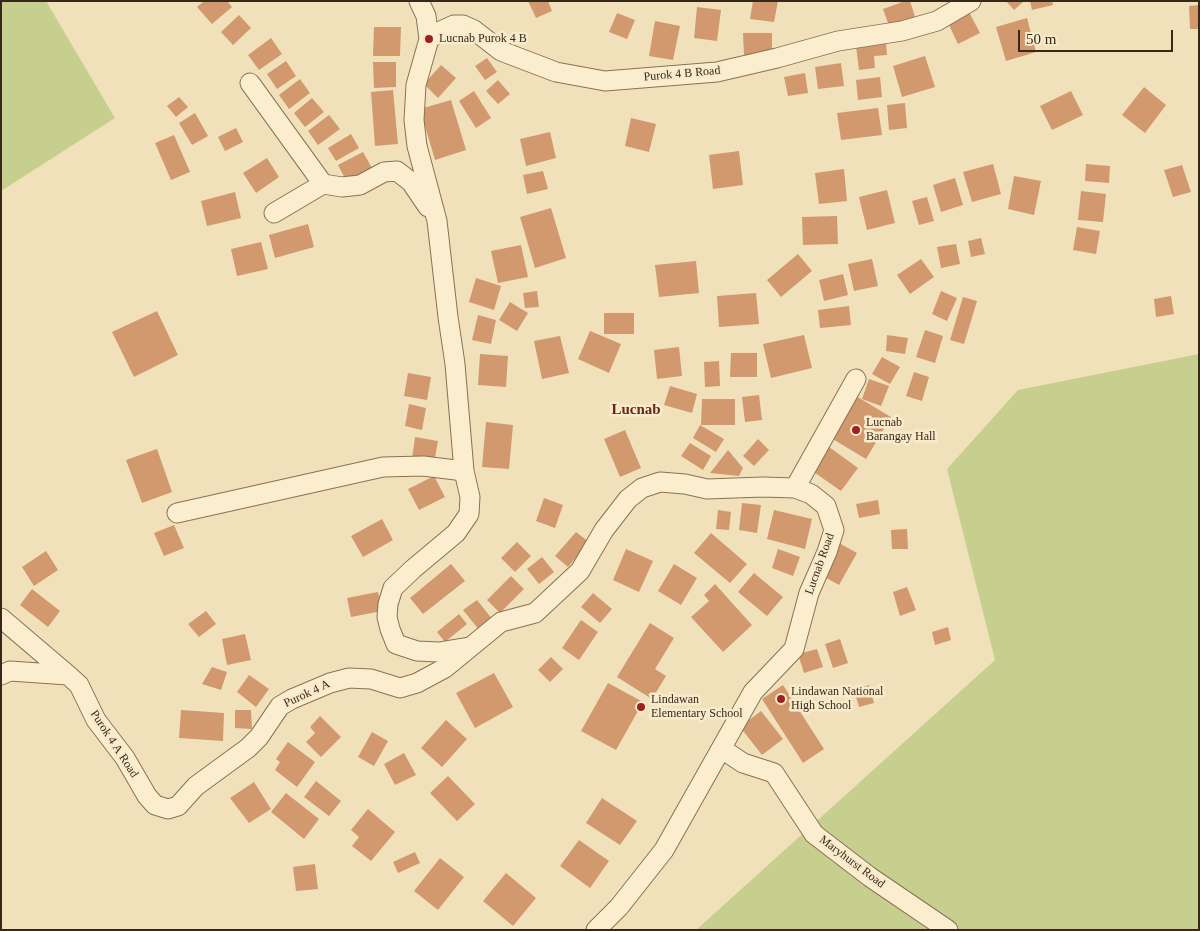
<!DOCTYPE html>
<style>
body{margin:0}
#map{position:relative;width:1200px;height:931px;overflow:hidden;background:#f1e1bb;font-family:Georgia,serif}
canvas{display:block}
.frame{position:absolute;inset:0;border:2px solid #37281a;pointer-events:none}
.scale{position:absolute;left:1018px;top:30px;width:155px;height:22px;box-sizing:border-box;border:2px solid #37281a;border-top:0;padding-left:6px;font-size:15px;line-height:18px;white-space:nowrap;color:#37281a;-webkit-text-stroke:4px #f8ebcb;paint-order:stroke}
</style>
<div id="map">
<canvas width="1200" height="931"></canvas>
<div class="frame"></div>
<div class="scale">50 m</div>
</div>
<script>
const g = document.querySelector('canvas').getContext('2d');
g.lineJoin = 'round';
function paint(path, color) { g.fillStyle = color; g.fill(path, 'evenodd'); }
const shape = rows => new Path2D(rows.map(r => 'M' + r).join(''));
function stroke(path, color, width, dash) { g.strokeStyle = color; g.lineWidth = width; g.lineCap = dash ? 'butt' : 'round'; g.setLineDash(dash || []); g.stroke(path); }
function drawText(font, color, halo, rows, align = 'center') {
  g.font = font + ' Georgia,serif'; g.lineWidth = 5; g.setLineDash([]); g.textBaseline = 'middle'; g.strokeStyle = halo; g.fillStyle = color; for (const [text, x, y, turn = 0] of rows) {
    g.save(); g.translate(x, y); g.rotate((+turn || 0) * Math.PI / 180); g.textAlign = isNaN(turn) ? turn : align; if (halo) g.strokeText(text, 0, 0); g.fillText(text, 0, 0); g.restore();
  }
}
paint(shape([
 [1,1,46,1,115,118,1,191],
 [1199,354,1199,930,696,930,995,660,947,469,1018,390]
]), '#c7cf8f');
paint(shape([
 [204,1,227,1,232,7,212,24,197,7],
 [528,1,548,1,552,11,536,18],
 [753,1,778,1,774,22,750,19],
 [905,1,910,1,916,20,890,29,883,9],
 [1006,1,1024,1,1014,10],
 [1030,1,1052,1,1053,5,1032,10],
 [1199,5,1199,29,1190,29,1189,6],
 [697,7,721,10,717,41,694,38],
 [969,12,980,33,958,44,948,23],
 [617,13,635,20,627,39,609,32],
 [239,15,251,28,233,45,221,32],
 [1027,18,1036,52,1006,61,996,27],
 [655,21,680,26,673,60,649,56],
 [374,27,401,27,400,56,373,56],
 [743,33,772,33,772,54,744,55],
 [271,38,282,54,259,70,248,55],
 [886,43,887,55,874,56,875,68,859,70,856,46],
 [925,56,935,87,902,97,893,66],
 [487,58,497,72,485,80,475,66],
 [286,61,296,76,277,89,267,74],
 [373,62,396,62,396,87,374,88],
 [841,63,844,86,818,89,815,67],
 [441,65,456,78,438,98,424,84],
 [805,73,808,93,788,96,784,77],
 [880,77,882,97,858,100,856,80],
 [300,79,310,93,289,109,279,95],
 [498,80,510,94,498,104,486,91],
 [1144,87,1166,105,1145,133,1122,115],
 [393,90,398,144,375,146,371,92],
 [474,91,491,118,476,128,459,101],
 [1071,91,1083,115,1052,130,1040,106],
 [179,97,188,107,176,117,167,106],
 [312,98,324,112,305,127,294,113],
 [451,100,466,150,435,160,420,109],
 [905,103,907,128,889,130,887,105],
 [878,108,882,135,841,140,837,113],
 [195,113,208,136,192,145,179,123],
 [329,115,340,129,318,145,308,131],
 [631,118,656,124,649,152,625,146],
 [236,128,243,142,225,151,218,137],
 [550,132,556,158,526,166,520,139],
 [351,134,359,148,336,161,328,148],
 [174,135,190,172,171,180,155,143],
 [739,151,743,185,713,189,709,155],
 [363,152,372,168,347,182,338,165],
 [267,158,279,177,256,193,243,173],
 [993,164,1001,194,972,202,963,172],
 [1086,164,1110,166,1109,183,1085,181],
 [1182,165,1191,192,1173,197,1164,170],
 [844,169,847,201,819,204,815,173],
 [543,171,548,189,527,194,523,175],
 [1014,176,1041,181,1034,215,1008,209],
 [955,178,963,205,941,212,933,185],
 [887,190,895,223,867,230,859,197],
 [1081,191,1106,194,1103,222,1078,220],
 [235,192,241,218,207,226,201,201],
 [927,197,934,221,919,225,912,201],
 [551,208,566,258,535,268,520,217],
 [837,216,838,244,803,245,802,217],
 [308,224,314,247,275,258,269,235],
 [1077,227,1100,231,1096,254,1073,250],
 [981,238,985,254,971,257,968,241],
 [261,242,268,269,237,276,231,249],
 [956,244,960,264,941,268,937,247],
 [521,245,528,277,498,283,491,251],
 [798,254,812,271,781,297,767,280],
 [872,259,878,286,854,291,848,264],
 [921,259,934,277,910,294,897,275],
 [696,261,699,293,659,297,655,265],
 [843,274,848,295,824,301,819,280],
 [476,278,501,286,494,310,469,302],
 [537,291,539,307,525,308,523,293],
 [941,291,957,298,947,321,932,314],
 [756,293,759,324,719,327,717,296],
 [1171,296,1174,314,1156,317,1154,299],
 [963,297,977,301,964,344,950,340],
 [510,302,528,313,517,331,499,320],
 [849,306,851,325,820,328,818,310],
 [157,311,178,355,134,377,112,332],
 [604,313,634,313,634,334,604,334],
 [478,315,496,320,491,344,472,340],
 [925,330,943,336,935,363,916,357],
 [590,331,621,344,609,373,578,359],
 [804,335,812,368,771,378,763,344],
 [887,335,908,338,905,354,886,351],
 [560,336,569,373,542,379,534,341],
 [679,347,682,376,657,379,654,350],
 [731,353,757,353,757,377,730,377],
 [480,354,508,356,506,387,478,385],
 [882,357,900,367,890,384,872,374],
 [719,361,720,386,705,387,704,362],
 [914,372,929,377,922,401,906,396],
 [408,373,431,377,427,400,404,396],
 [869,379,889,386,881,406,862,399],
 [670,386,697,394,692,413,664,405],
 [759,395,762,420,745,422,742,397],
 [856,396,891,417,866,459,831,438],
 [702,399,735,399,735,425,701,425],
 [409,404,426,408,422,430,405,426],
 [486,422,513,425,509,469,482,467],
 [700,425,724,439,716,452,693,438],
 [625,430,641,468,620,477,604,439],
 [415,437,438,441,434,463,412,459],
 [758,439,769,450,754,466,743,456],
 [690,443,711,456,703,470,681,456],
 [825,444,858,468,841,491,808,468],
 [157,449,172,492,142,503,126,460],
 [728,450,743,468,739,476,710,473],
 [434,476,445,497,419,510,408,489],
 [544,498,563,505,555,528,536,521],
 [878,500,880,514,859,518,856,504],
 [742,503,761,505,757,533,739,530],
 [718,510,731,512,729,530,716,529],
 [774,510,812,519,805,549,767,539],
 [382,519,393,540,363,557,351,536],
 [174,525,184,548,164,556,154,533],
 [907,529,908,549,892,549,891,530],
 [576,532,589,542,568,567,555,556],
 [711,533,747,564,730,583,694,553],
 [517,542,531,556,515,572,501,558],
 [839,543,857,553,839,585,821,575],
 [626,549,653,561,639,592,613,580],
 [778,549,800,557,793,576,772,568],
 [46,551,58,570,34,586,22,567],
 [542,557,554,572,539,584,527,569],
 [451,564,465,581,423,614,410,598],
 [674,564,697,578,681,605,658,591],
 [754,573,783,597,767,616,738,592],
 [511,576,524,589,500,613,487,600],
 [715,584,752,625,723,652,691,617,709,601,704,595],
 [907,587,916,610,900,616,893,592],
 [32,589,60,611,48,627,20,605],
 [378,592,382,611,351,617,347,598],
 [593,593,612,609,600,623,581,607],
 [477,600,493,620,480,631,463,610],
 [206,611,216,624,199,637,188,624],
 [459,614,467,624,445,642,437,632],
 [581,620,598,632,579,660,562,648],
 [650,623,674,638,655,669,666,676,652,699,617,677],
 [948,627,951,640,935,645,932,632],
 [245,634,251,660,227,665,222,639],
 [840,639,848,663,833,668,825,644],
 [817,649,823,667,804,673,798,654],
 [551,657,563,669,550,682,538,670],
 [212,667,227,672,221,690,202,684],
 [494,673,513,707,475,728,456,693],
 [249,675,269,689,256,707,237,692],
 [608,683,643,702,616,750,581,731],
 [783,685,824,749,803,763,762,699],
 [869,685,874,703,859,707,854,690],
 [181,710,224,713,223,741,179,738],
 [235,710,251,710,252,729,235,728],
 [761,711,783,739,762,755,740,727],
 [320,716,341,737,321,757,306,742,315,733,310,727],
 [446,720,467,739,442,767,421,748],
 [372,732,388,741,374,766,358,757],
 [288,742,315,762,297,787,275,770,280,762,276,759],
 [404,753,416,775,395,785,384,764],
 [448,776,475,804,457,821,430,793],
 [316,781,341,801,329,816,304,797],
 [254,782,271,809,249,823,230,798],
 [286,793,319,819,304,839,271,812],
 [602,798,637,821,620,845,586,823],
 [368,809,395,832,371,861,352,846,359,837,351,830],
 [579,840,609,861,590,888,560,866],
 [415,852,420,863,398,873,393,862],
 [440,858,464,877,438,910,414,891],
 [315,864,318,889,296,891,293,867],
 [506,873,536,898,513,926,483,901]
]), '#d2986e');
const minor = shape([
 [419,1,426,16,429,39,416,85,414,120,417,146,437,221,448,317,455,364,464,471,470,497,469,514,456,533,413,569,393,588,388,604,387,617,390,629,396,644,417,651,439,652,469,647],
 [429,39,441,31,454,25,463,25,474,30,501,51,556,72,605,81,717,72,777,58,838,41,902,31,937,21,971,1],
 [250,83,323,184,342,187,360,185,384,172,397,171,411,182,428,207],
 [274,213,323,184],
 [795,488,856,379],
 [177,513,383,467,423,466,464,471],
 [1,618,68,675],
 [1,675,10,671,68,675,79,685,96,720,125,758,147,796,155,805,168,809,178,806,196,786,248,748,259,737,280,706,292,699,330,683,349,678,371,679,400,688,417,683,445,668,501,622,535,613,580,571,604,530,628,499,642,488,660,482,685,484,707,489,763,487,795,488,811,494,826,506,834,530,827,552,809,593,794,649,753,692,664,850,619,907,596,930],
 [722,749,743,763,774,773,814,834,870,877,948,930]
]);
stroke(minor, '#897154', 21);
stroke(minor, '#fbeece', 19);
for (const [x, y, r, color] of [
 [429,39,5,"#9c2020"],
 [856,430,5,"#9c2020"],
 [781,699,5,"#9c2020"],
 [641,707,5,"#9c2020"]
]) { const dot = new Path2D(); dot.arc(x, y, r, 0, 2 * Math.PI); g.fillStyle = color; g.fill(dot); stroke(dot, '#f8ebcb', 2); }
drawText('12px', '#37281a', '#f8ebcb', [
 ["Lucnab Purok 4 B",439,39],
 ["Lucnab",866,423],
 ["Barangay Hall",866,437],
 ["Lindawan National",791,692],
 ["High School",791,706],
 ["Lindawan",651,700],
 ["Elementary School",651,714]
], 'left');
drawText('12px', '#37281a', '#f8ebcb', [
 ["Purok 4 B Road",682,74,-5],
 ["Lucnab Road",820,564,-70],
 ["Purok 4 A",307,694,-25],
 ["Purok 4 A Road",114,744,57],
 ["Maryhurst Road",852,862,37]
]);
drawText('bold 15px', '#662817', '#f8ebcb', [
 ["Lucnab",636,410]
]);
</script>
